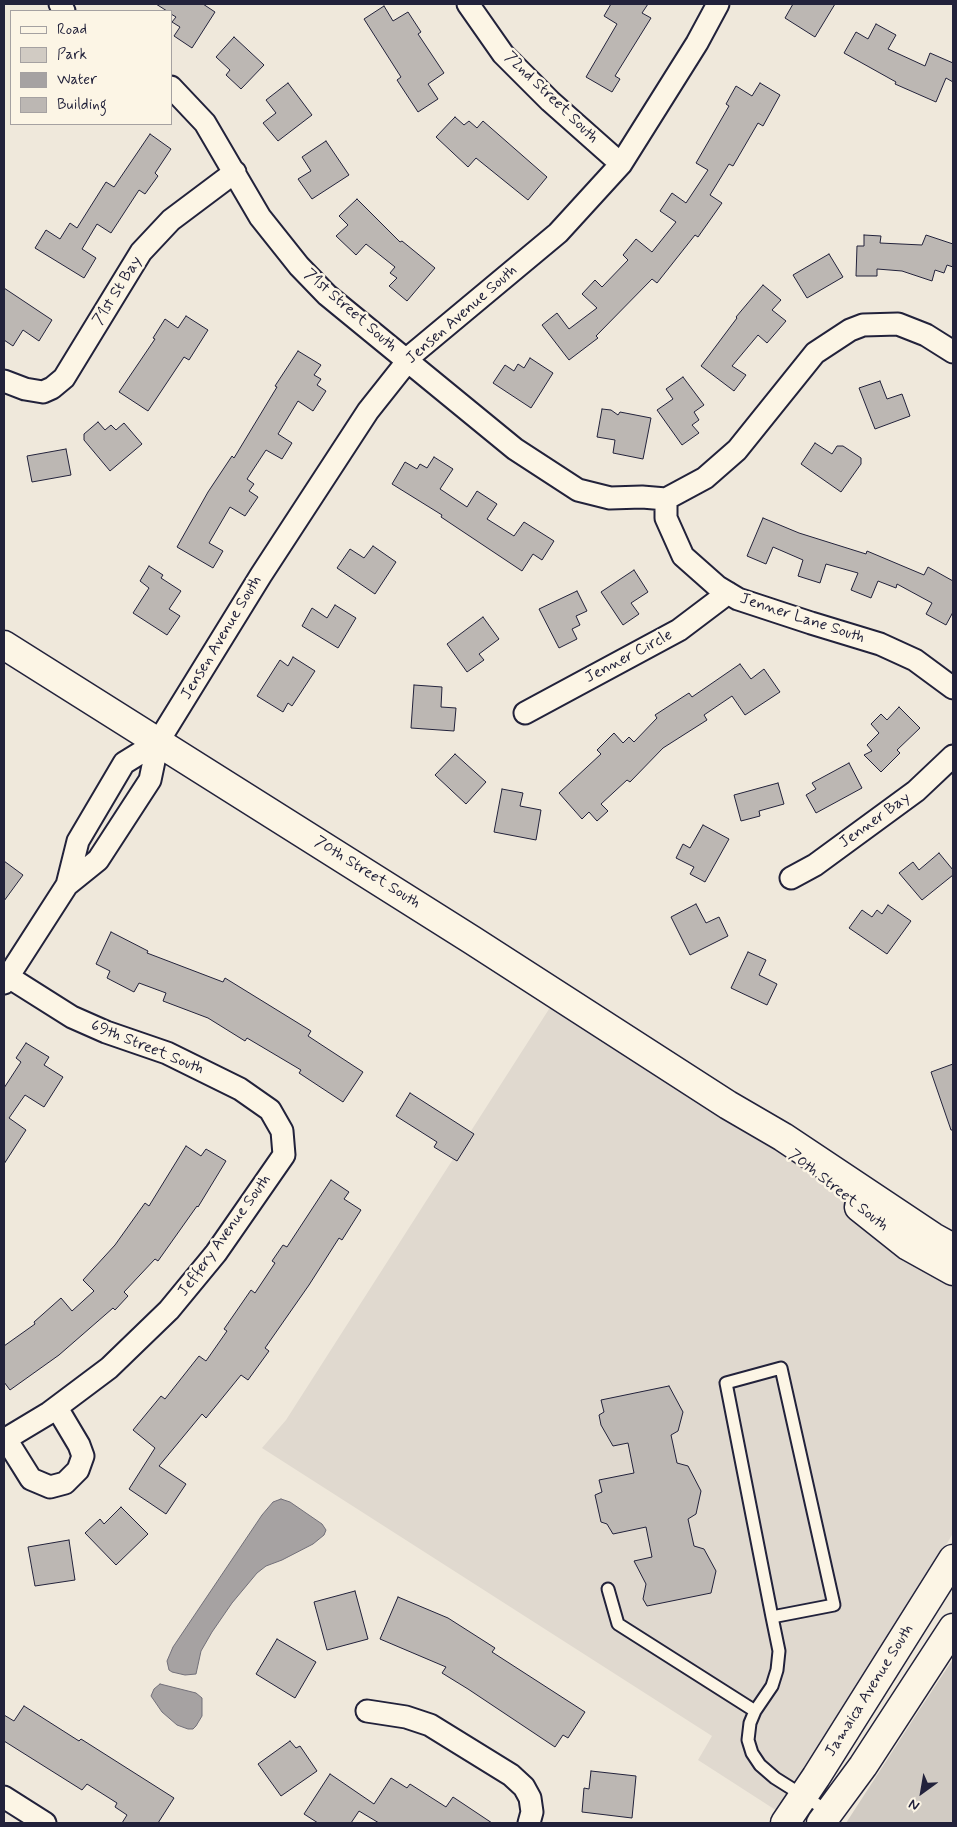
<!DOCTYPE html>
<style>
body{margin:0}
#map{position:relative;width:957px;height:1827px;overflow:hidden;background:#efe8db;font-family:Mynerve,sans-serif}
canvas{display:block}
.frame{position:absolute;inset:0;border:5px solid #22223b;pointer-events:none}
.legend{position:absolute;left:10px;top:10px;width:162px;height:115px;box-sizing:border-box;background:#fcf5e5;border:1px solid #a5a1a1;margin:0;padding:6px 9px;list-style:none;font-size:15px;color:#22223b}
.legend li{display:flex;align-items:center;gap:10px;height:25px}
.legend b{width:25px;border:1px solid #a5a1a1}
.north{position:absolute;left:897px;top:1767px;width:50px;height:50px;-webkit-text-stroke:4px #fcf5e5;paint-order:stroke;rotate:212deg;font-size:14px;font-weight:700;line-height:20px;text-align:center;color:#22223b}
.north::after{content:'';display:block;margin:auto;width:18px;height:22px;background:#22223b;clip-path:polygon(50% 0,100% 100%,50% 72%,0 100%)}
</style>
<div id="map">
<canvas width="957" height="1827"></canvas>
<div class="frame"></div>
<ul class="legend">
<li><b style="height:6px;background:#fcf5e5"></b>Road</li>
<li><b style="height:14px;background:#d1cbc3"></b>Park</li>
<li><b style="height:14px;background:#a6a2a2"></b>Water</li>
<li><b style="height:14px;background:#bcb7b3"></b>Building</li>
</ul>
<div class="north">N</div>
</div>
<script>
const g = document.querySelector('canvas').getContext('2d');
g.lineJoin = 'round';
function paint(path, color) { g.fillStyle = color; g.fill(path, 'evenodd'); }
const shape = rows => new Path2D(rows.map(r => 'M' + r).join(''));
function stroke(path, color, width, dash) { g.strokeStyle = color; g.lineWidth = width; g.lineCap = dash ? 'butt' : 'round'; g.setLineDash(dash || []); g.stroke(path); }
function drawText(font, color, halo, rows, align = 'center') {
  g.font = font + ' Mynerve,sans-serif'; g.lineWidth = 5; g.setLineDash([]); g.textBaseline = 'middle'; g.strokeStyle = halo; g.fillStyle = color; for (const [text, x, y, turn = 0] of rows) {
    g.save(); g.translate(x, y); g.rotate((+turn || 0) * Math.PI / 180); g.textAlign = isNaN(turn) ? turn : align; if (halo) g.strokeText(text, 0, 0); g.fillText(text, 0, 0); g.restore();
  }
}
paint(shape([
 [558,995,787,1152,857,1205,953,1271,953,1533,803,1795,788,1818,698,1760,712,1736,262,1448,286,1420]
]), '#e0d9cf');
paint(shape([
 [953,1659,953,1823,846,1823,916,1715]
]), '#d1cbc3');
const water = shape([
 [281,1499,290,1502,322,1524,326,1530,324,1535,313,1544,282,1560,266,1566,257,1573,232,1603,212,1632,201,1651,196,1674,185,1675,172,1672,169,1670,167,1661,173,1647,262,1515,273,1502,281,1499],
 [160,1684,196,1693,202,1698,202,1716,196,1726,193,1729,188,1729,177,1725,162,1712,151,1696,154,1689,160,1684]
]);
paint(water, '#a6a2a2');
stroke(water, '#716f79', 1);
const building = shape([
 [156,4,203,4,215,12,192,48,174,36,180,27,172,22,176,17,171,14,171,11,167,11,156,4],
 [611,4,648,4,642,13,651,18,615,76,620,79,612,92,586,77,617,24,604,16,611,4],
 [793,4,835,4,815,37,785,18,793,4],
 [384,6,393,21,408,12,421,32,418,34,444,73,428,84,438,99,418,112,397,80,401,77,364,19,384,6],
 [876,24,896,35,888,49,925,66,930,53,953,63,953,82,946,78,936,102,895,84,896,82,844,53,856,32,868,39,876,24],
 [234,37,264,65,241,89,226,75,230,70,216,57,234,37],
 [288,83,312,115,278,141,263,123,276,113,266,100,288,83],
 [760,83,780,95,763,126,758,123,733,166,729,164,710,195,722,203,698,237,695,235,657,283,652,279,596,336,598,338,569,360,542,325,557,313,569,329,597,308,582,294,595,280,602,287,628,260,623,255,636,239,652,252,676,222,660,211,672,193,686,203,708,170,696,163,729,106,726,104,736,86,752,96,760,83],
 [455,117,464,125,469,121,477,128,483,121,547,177,528,200,476,158,468,167,436,137,455,117],
 [150,134,171,149,155,173,158,176,145,194,139,190,111,233,97,224,82,249,96,258,84,278,35,248,46,230,60,239,70,223,77,228,106,182,114,187,150,134],
 [326,141,349,175,312,199,298,179,311,171,302,157,326,141],
 [357,199,400,242,402,241,435,268,407,301,389,286,397,278,390,273,395,267,366,244,356,255,336,236,348,225,339,216,357,199],
 [864,235,881,236,880,243,922,245,926,235,953,244,953,267,947,265,944,273,935,270,932,281,902,271,877,269,877,276,856,276,857,246,864,246,864,235],
 [829,254,843,277,807,298,793,275,829,254],
 [763,285,781,300,772,310,786,321,767,343,758,335,732,366,746,375,734,391,701,366,737,318,736,317,763,285],
 [4,288,52,320,39,341,23,330,13,346,4,340,4,288],
 [186,316,208,330,189,360,184,357,148,411,119,392,155,339,153,338,165,319,178,328,186,316],
 [298,351,321,365,314,375,321,379,317,385,326,391,313,411,298,401,278,434,292,443,282,459,266,450,247,479,254,484,249,491,258,497,245,516,230,507,209,543,223,551,213,568,177,547,208,492,232,456,234,458,277,387,275,386,298,351],
 [530,358,553,373,531,408,493,383,505,365,514,371,518,364,524,368,530,358],
 [683,377,704,405,694,412,699,420,692,425,699,433,682,445,657,410,673,399,666,389,683,377],
 [880,381,887,399,902,394,910,416,875,429,859,388,880,381],
 [602,409,611,410,618,415,620,412,651,418,643,459,613,453,615,440,597,437,602,409],
 [98,422,105,430,111,425,116,430,124,423,142,444,110,471,84,440,84,434,98,422],
 [815,443,832,454,837,446,843,446,861,458,861,464,841,492,801,464,815,443],
 [66,449,71,475,32,482,27,456,66,449],
 [434,457,453,469,440,489,467,507,477,491,497,504,487,519,514,536,524,522,554,541,542,560,533,554,522,571,441,517,442,515,392,484,405,462,417,469,420,464,427,468,434,457],
 [763,518,799,533,866,554,867,551,924,575,928,567,953,581,953,612,946,625,926,614,932,603,897,584,896,588,878,581,871,598,851,590,858,573,826,564,820,583,798,576,803,560,773,547,766,564,747,556,763,518],
 [373,546,396,562,375,594,337,568,350,549,364,558,373,546],
 [149,566,163,575,161,578,181,591,169,609,180,616,167,635,133,613,149,588,140,581,149,566],
 [634,570,648,592,631,603,639,614,623,625,601,592,634,570],
 [577,591,587,611,576,616,580,625,572,629,577,639,559,648,539,609,577,591],
 [335,605,356,618,338,648,302,626,312,608,327,618,335,605],
 [483,617,499,639,479,654,484,660,467,672,447,644,483,617],
 [293,657,315,671,292,706,288,703,283,712,257,696,280,660,288,666,293,657],
 [740,664,751,679,764,669,780,692,745,715,732,696,704,715,707,720,663,748,630,782,627,780,601,804,608,811,597,821,589,812,582,819,559,793,601,754,597,750,614,733,623,743,629,737,634,742,657,718,655,715,689,693,692,697,740,664],
 [414,685,442,687,441,707,456,708,454,731,411,728,414,685],
 [899,707,920,728,897,750,900,753,881,772,864,755,872,751,867,745,879,733,871,724,881,714,887,720,899,707],
 [455,754,486,782,466,804,435,775,455,754],
 [849,763,862,788,816,813,806,795,816,789,812,783,849,763],
 [778,783,784,804,759,811,760,816,741,821,734,795,778,783],
 [502,789,523,793,520,806,541,810,536,840,494,832,502,789],
 [703,825,729,839,705,882,690,874,694,867,676,858,683,844,690,848,703,825],
 [939,853,953,870,953,875,922,900,899,873,913,862,919,870,939,853],
 [4,861,23,875,4,901,4,861],
 [696,904,706,923,719,917,728,936,690,955,671,917,696,904],
 [888,905,911,921,887,954,849,928,862,910,872,917,877,910,882,914,888,905],
 [111,932,148,951,147,953,223,982,225,978,311,1031,308,1036,363,1072,343,1102,299,1073,301,1070,247,1038,245,1041,208,1018,163,1001,166,993,139,983,134,992,107,978,110,971,96,964,111,932],
 [748,952,766,960,759,975,777,984,767,1005,731,988,748,952],
 [26,1043,49,1057,44,1065,63,1077,44,1107,25,1095,9,1118,26,1130,4,1164,4,1088,21,1062,16,1058,26,1043],
 [953,1064,953,1130,951,1130,931,1072,953,1064],
 [410,1093,474,1134,457,1161,434,1147,437,1142,396,1116,410,1093],
 [186,1146,201,1156,206,1149,226,1161,198,1207,197,1206,158,1261,155,1259,124,1292,128,1296,115,1310,113,1308,59,1355,10,1390,4,1382,4,1346,35,1324,34,1322,61,1298,72,1311,94,1291,83,1280,115,1245,145,1203,149,1206,186,1146],
 [331,1180,349,1192,344,1199,361,1210,342,1240,339,1238,309,1285,265,1348,269,1351,248,1380,241,1375,206,1418,202,1414,159,1466,186,1484,166,1514,129,1489,155,1448,133,1430,161,1396,165,1399,199,1356,206,1361,227,1331,224,1329,251,1290,255,1293,275,1263,272,1261,283,1245,287,1247,331,1180],
 [669,1386,683,1412,678,1431,671,1435,677,1463,688,1466,701,1491,696,1514,688,1519,694,1546,704,1549,716,1571,711,1593,647,1606,643,1599,646,1584,634,1561,652,1557,646,1527,613,1534,607,1524,601,1522,595,1495,602,1492,599,1480,634,1473,628,1443,613,1446,601,1425,599,1415,604,1412,601,1400,669,1386],
 [121,1507,148,1534,116,1565,85,1533,100,1519,104,1524,121,1507],
 [69,1540,75,1580,35,1586,28,1547,69,1540],
 [355,1591,368,1639,327,1650,314,1602,355,1591],
 [398,1597,448,1618,495,1648,492,1652,585,1712,568,1738,563,1735,555,1747,468,1689,442,1673,446,1667,380,1639,398,1597],
 [277,1639,316,1662,295,1698,256,1674,277,1639],
 [24,1706,79,1741,81,1739,174,1798,158,1823,122,1823,127,1815,115,1807,117,1803,87,1784,82,1790,4,1741,4,1715,14,1721,24,1706],
 [290,1741,296,1748,300,1746,317,1771,281,1796,258,1764,290,1741],
 [591,1771,636,1776,632,1818,582,1812,584,1788,589,1789,591,1771],
 [330,1774,374,1804,391,1778,407,1788,410,1784,446,1807,453,1797,492,1823,379,1823,359,1811,351,1823,318,1823,304,1814,330,1774]
]);
paint(building, '#bcb7b3');
stroke(building, '#22223b', 1);
const lane = shape([
 [608,1589,618,1624,755,1711,750,1723,748,1740,752,1753,760,1765,775,1778,829,1812],
 [755,1711,772,1686,777,1670,779,1651,772,1617,726,1383,781,1368,834,1605,772,1617]
]);
const street = shape([
 [60,4,64,11],
 [468,4,503,54,550,101,621,164],
 [171,87,205,123,260,217,299,266,327,295,515,449,578,490,610,498,642,497,666,499],
 [4,381,25,389,43,392,52,388,64,378,141,252,171,220,235,172],
 [666,499,666,518,683,556,718,587,738,599,811,623,880,644,915,660,953,688],
 [666,499,705,478,737,450,815,353,850,330,863,325,898,324,926,335,953,352],
 [525,713,679,630,728,593],
 [791,878,815,865,916,791,953,756],
 [67,885,78,841,124,763,158,742],
 [4,974,72,1017,106,1032,167,1053,240,1089,270,1110,282,1131,284,1155,216,1253,169,1310,109,1368,49,1413,4,1440],
 [4,983,67,885,98,860,150,780,158,742,261,575,368,411,414,353,558,233,621,164,697,43,718,4],
 [6,1439,31,1479,50,1487,65,1483,78,1470,83,1456,79,1445,57,1408],
 [367,1711,406,1717,430,1725,511,1775,524,1787,530,1798,532,1812,529,1823],
 [4,1797,45,1823]
]);
const secondary = shape([
 [4,645,472,940,728,1105,783,1137,933,1237,953,1248],
 [859,1207,908,1246,953,1271],
 [785,1823,816,1777,953,1559],
 [821,1823,863,1766,953,1628]
]);
stroke(lane, '#22223b', 15);
stroke(street, '#22223b', 25);
stroke(secondary, '#22223b', 31);
stroke(lane, '#fcf5e5', 11);
stroke(street, '#fcf5e5', 21);
stroke(secondary, '#fcf5e5', 28);
drawText('16px', '#22223b', '#fcf5e5', [
 ["72nd Street South",551,98,44],
 ["71st St Bay",118,291,-58],
 ["71st Street South",350,311,41],
 ["Jensen Avenue South",462,315,-41],
 ["Jenner Lane South",802,619,18],
 ["Jensen Avenue South",222,638,-59],
 ["Jenner Circle",629,657,-28],
 ["Jenner Bay",875,821,-36],
 ["70th Street South",367,873,32],
 ["69th Street South",147,1048,22],
 ["70th Street South",838,1191,38],
 ["Jeffery Avenue South",225,1236,-54],
 ["Jamaica Avenue South",870,1691,-58]
]);
</script>
